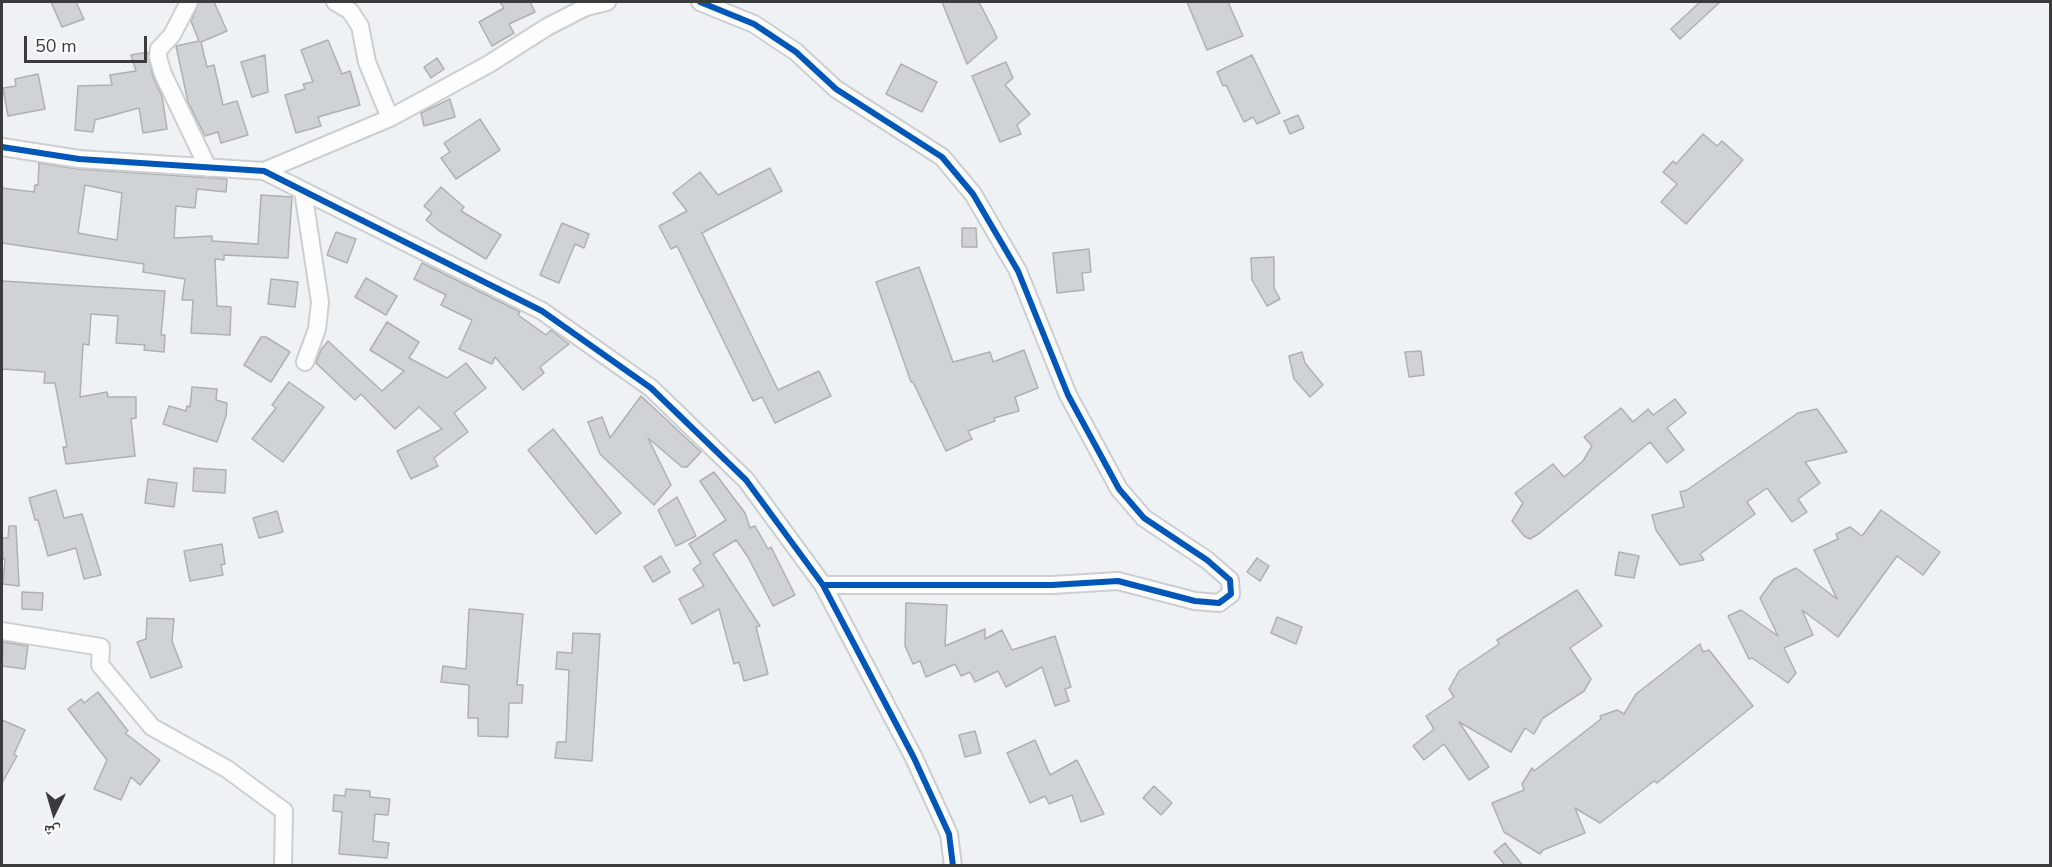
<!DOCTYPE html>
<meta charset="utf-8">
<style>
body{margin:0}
#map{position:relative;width:2052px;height:867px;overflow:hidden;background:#eff2f4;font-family:"Nunito Sans","Noto Naskh Arabic",sans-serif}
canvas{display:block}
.frame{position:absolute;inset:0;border:3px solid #393b3d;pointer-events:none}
.north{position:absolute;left:24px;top:783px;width:60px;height:60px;-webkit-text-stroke:4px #fff;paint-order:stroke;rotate:185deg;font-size:16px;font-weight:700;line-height:24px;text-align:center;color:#393b3d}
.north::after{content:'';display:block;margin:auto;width:21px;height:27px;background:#393b3d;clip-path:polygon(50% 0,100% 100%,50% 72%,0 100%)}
.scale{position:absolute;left:24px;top:36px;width:123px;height:27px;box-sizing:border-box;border:3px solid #393b3d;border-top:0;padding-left:8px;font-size:18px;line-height:21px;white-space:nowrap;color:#393b3d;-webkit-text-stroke:4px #fff;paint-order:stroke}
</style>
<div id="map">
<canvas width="2052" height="867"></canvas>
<div class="frame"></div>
<div class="north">ش</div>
<div class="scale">50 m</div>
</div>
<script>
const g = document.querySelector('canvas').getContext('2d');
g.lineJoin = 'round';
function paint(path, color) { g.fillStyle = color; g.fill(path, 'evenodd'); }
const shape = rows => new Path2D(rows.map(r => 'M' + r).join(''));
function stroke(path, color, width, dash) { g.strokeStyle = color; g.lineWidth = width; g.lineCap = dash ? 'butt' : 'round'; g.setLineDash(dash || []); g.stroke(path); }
const building = shape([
 [51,2,76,2,84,19,62,27,51,2],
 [199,2,214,2,227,31,201,42,207,67,214,65,223,105,237,101,248,135,221,143,218,132,205,136,188,102,176,46,199,41,191,21,199,2],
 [500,2,530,2,535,12,509,24,514,33,492,46,479,22,504,8,500,2],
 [942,2,979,2,994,31,997,38,967,64,942,2],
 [1187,2,1228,2,1243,36,1207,50,1187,2],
 [1700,2,1720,2,1680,39,1671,29,1700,2],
 [328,40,342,74,350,71,360,105,318,117,321,126,296,133,285,95,305,89,303,84,313,82,301,50,328,40],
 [148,52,153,77,162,96,167,129,143,133,139,108,95,120,93,132,75,130,78,86,112,85,110,75,136,71,131,55,148,52],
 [265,55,268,92,252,97,241,62,265,55],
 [1252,55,1280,113,1257,124,1253,117,1244,122,1226,85,1223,86,1217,72,1252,55],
 [437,58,444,69,431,78,424,67,437,58],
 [1006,62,1013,78,1005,85,1030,114,1017,125,1021,134,1000,142,972,76,1006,62],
 [901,64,937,82,922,112,886,94,901,64],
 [38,74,45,109,8,116,3,88,16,86,15,79,38,74],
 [450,99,455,117,424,126,421,113,450,99],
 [1298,115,1304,128,1290,134,1284,121,1298,115],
 [480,119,500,150,456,179,441,158,450,152,444,143,480,119],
 [1703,134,1717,146,1722,141,1743,160,1686,224,1661,202,1677,184,1663,172,1673,161,1676,164,1703,134],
 [39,163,78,169,227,179,226,192,197,189,195,208,176,206,174,238,212,236,212,241,258,244,261,195,292,197,288,258,224,255,224,260,215,259,217,306,231,307,230,335,191,333,193,300,182,300,185,279,143,272,144,264,2,243,2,188,34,192,35,185,38,185,39,163],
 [85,185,122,193,117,240,78,233,85,185],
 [770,168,782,191,702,233,778,390,819,371,831,396,775,423,762,397,753,401,677,246,671,249,659,226,687,211,673,193,700,172,718,195,770,168],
 [441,187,464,207,461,211,501,235,486,259,438,230,426,220,432,213,424,206,441,187],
 [562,223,589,234,584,248,575,244,559,283,540,275,562,223],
 [962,228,976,228,977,247,962,247,962,228],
 [336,232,356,239,347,263,327,255,336,232],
 [1089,249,1091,272,1082,273,1084,290,1057,293,1053,253,1089,249],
 [1274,257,1274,288,1280,299,1267,306,1252,280,1251,258,1274,257],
 [422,263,520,312,518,315,546,335,551,330,569,344,540,367,544,373,523,390,495,357,492,364,459,349,472,320,441,305,446,295,414,279,422,263],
 [919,267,953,362,990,352,993,362,1024,350,1038,388,1015,397,1019,411,994,418,995,421,968,431,972,439,946,451,913,382,911,382,876,282,919,267],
 [366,278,397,296,386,315,355,297,366,278],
 [271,279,298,282,295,307,268,304,271,279],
 [2,281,165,291,161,335,165,335,164,352,144,350,145,345,116,343,118,316,91,314,89,345,83,344,80,397,107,392,108,397,136,397,136,418,131,419,135,456,66,464,63,447,67,447,55,383,44,383,45,372,2,369,2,281],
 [387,322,419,342,409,358,447,378,466,363,486,388,454,413,468,432,434,458,438,466,411,479,397,451,442,429,419,407,395,429,361,394,355,400,316,363,321,350,328,341,382,391,404,371,370,350,387,322],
 [261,337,266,337,290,352,271,382,244,365,261,337],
 [1421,351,1424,375,1409,377,1405,352,1421,351],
 [1302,352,1305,363,1323,385,1310,397,1294,379,1289,356,1302,352],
 [289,382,324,407,283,462,252,439,276,408,272,405,289,382],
 [192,387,217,389,216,400,227,403,226,416,217,442,163,424,169,406,186,411,187,406,190,407,192,387],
 [641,396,701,452,687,467,682,467,648,438,671,485,654,505,600,454,588,422,602,417,610,438,641,396],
 [1675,399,1686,413,1667,428,1684,450,1667,463,1650,442,1540,533,1530,539,1524,536,1512,521,1523,503,1515,493,1553,464,1564,477,1583,461,1592,446,1584,437,1621,408,1633,422,1648,409,1653,415,1675,399],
 [1817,409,1847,452,1805,462,1820,483,1798,499,1807,512,1792,522,1767,488,1747,502,1755,514,1700,554,1704,560,1680,565,1656,530,1652,515,1684,507,1680,492,1687,490,1798,413,1817,409],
 [553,429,621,513,596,534,528,450,553,429],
 [194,468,226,470,225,493,193,491,194,468],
 [714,472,745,513,750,528,755,526,768,549,771,547,795,595,773,606,748,557,736,540,713,554,760,626,756,627,768,674,744,681,739,662,734,664,719,609,692,624,679,599,704,586,693,569,701,563,689,544,726,520,700,481,714,472],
 [148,479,177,483,174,507,145,503,148,479],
 [56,490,64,518,82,514,101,575,84,579,76,548,48,556,38,520,35,520,29,498,56,490],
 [677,497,696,536,676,546,658,510,677,497],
 [1881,510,1940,552,1923,575,1897,556,1838,637,1802,610,1813,635,1784,648,1796,673,1788,683,1752,658,1749,659,1728,616,1741,610,1778,636,1760,598,1774,579,1796,568,1837,599,1814,550,1838,539,1836,534,1850,527,1862,536,1881,510],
 [277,511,283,532,259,538,253,518,277,511],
 [9,526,16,526,19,586,3,584,5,559,3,559,2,538,8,538,9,526],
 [222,544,225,564,221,565,223,575,190,581,184,551,222,544],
 [1619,552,1639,556,1634,578,1615,575,1619,552],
 [661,556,670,572,653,582,644,567,661,556],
 [1257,558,1269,566,1260,581,1247,572,1257,558],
 [1577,590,1602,626,1570,648,1591,679,1584,691,1543,718,1534,734,1525,728,1511,752,1459,722,1489,767,1469,780,1444,744,1424,760,1413,746,1434,729,1426,716,1454,697,1449,689,1459,671,1499,644,1497,640,1577,590],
 [22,592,43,593,42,610,22,609,22,592],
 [906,603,947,605,945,646,985,629,985,639,1002,630,1012,650,1055,636,1071,687,1065,689,1069,701,1055,706,1042,667,1006,687,998,671,975,682,970,672,961,676,955,664,926,677,920,661,913,664,905,646,906,603],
 [469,609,523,614,517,685,523,685,522,703,509,703,508,737,478,736,478,718,468,718,469,685,441,682,443,666,466,669,469,609],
 [1277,617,1302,627,1296,644,1271,633,1277,617],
 [147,618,174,619,172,641,182,667,151,678,137,642,146,639,147,618],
 [573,633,600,634,592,761,555,758,557,742,566,742,569,670,556,669,557,652,572,653,573,633],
 [3,642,28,646,25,669,2,666,3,642],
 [1700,644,1703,652,1709,650,1753,706,1657,783,1654,781,1600,823,1575,808,1585,833,1543,850,1540,854,1504,832,1492,803,1524,790,1522,784,1532,768,1534,771,1601,719,1600,716,1617,710,1624,714,1636,694,1700,644],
 [98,692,128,731,125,733,160,760,140,785,131,777,121,800,94,789,107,760,68,709,81,699,84,703,98,692],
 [2,720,25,730,14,754,17,756,2,783,2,720],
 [975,731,981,753,965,757,959,735,975,731],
 [1035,740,1050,775,1077,760,1104,814,1081,822,1072,795,1049,804,1045,796,1030,803,1007,753,1035,740],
 [1154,786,1172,803,1161,815,1143,798,1154,786],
 [346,789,370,791,370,797,390,799,388,815,375,814,373,841,389,843,387,858,339,854,342,812,333,811,334,795,345,796,346,789],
 [1505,843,1523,866,1506,866,1494,852,1505,843]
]);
paint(building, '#d0d3d5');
stroke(building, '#aeb0b2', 1.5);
const street = shape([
 [189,2,172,35,159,49,158,57,163,74,208,168],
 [335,2,350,11,360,26,367,62,390,118],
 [700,2,754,24,796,52,836,89,942,157,973,194,1018,271,1068,395,1119,489,1144,518,1207,560,1230,580,1231,594,1219,603,1195,601,1118,581,1052,585,823,585],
 [2,147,79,159,264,171,542,311,651,388,746,480,823,585,914,758,949,834,953,866],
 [264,171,390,118,489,64,547,27,586,7,607,2],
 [303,191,320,302,317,329,305,362],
 [2,631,101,647,100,665,152,727,227,769,284,811,283,866]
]);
stroke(street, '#ccced0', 20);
stroke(street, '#fdfdfd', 16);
stroke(shape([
 [700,2,754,24,796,52,836,89,942,157,973,194,1018,271,1068,395,1119,489,1144,518,1207,560,1230,580,1231,594,1219,603,1195,601,1118,581,1052,585,823,585],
 [2,147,79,159,264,171,542,311,651,388,746,480,823,585,914,758,949,834,953,866]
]), '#0057b8', 6);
</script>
